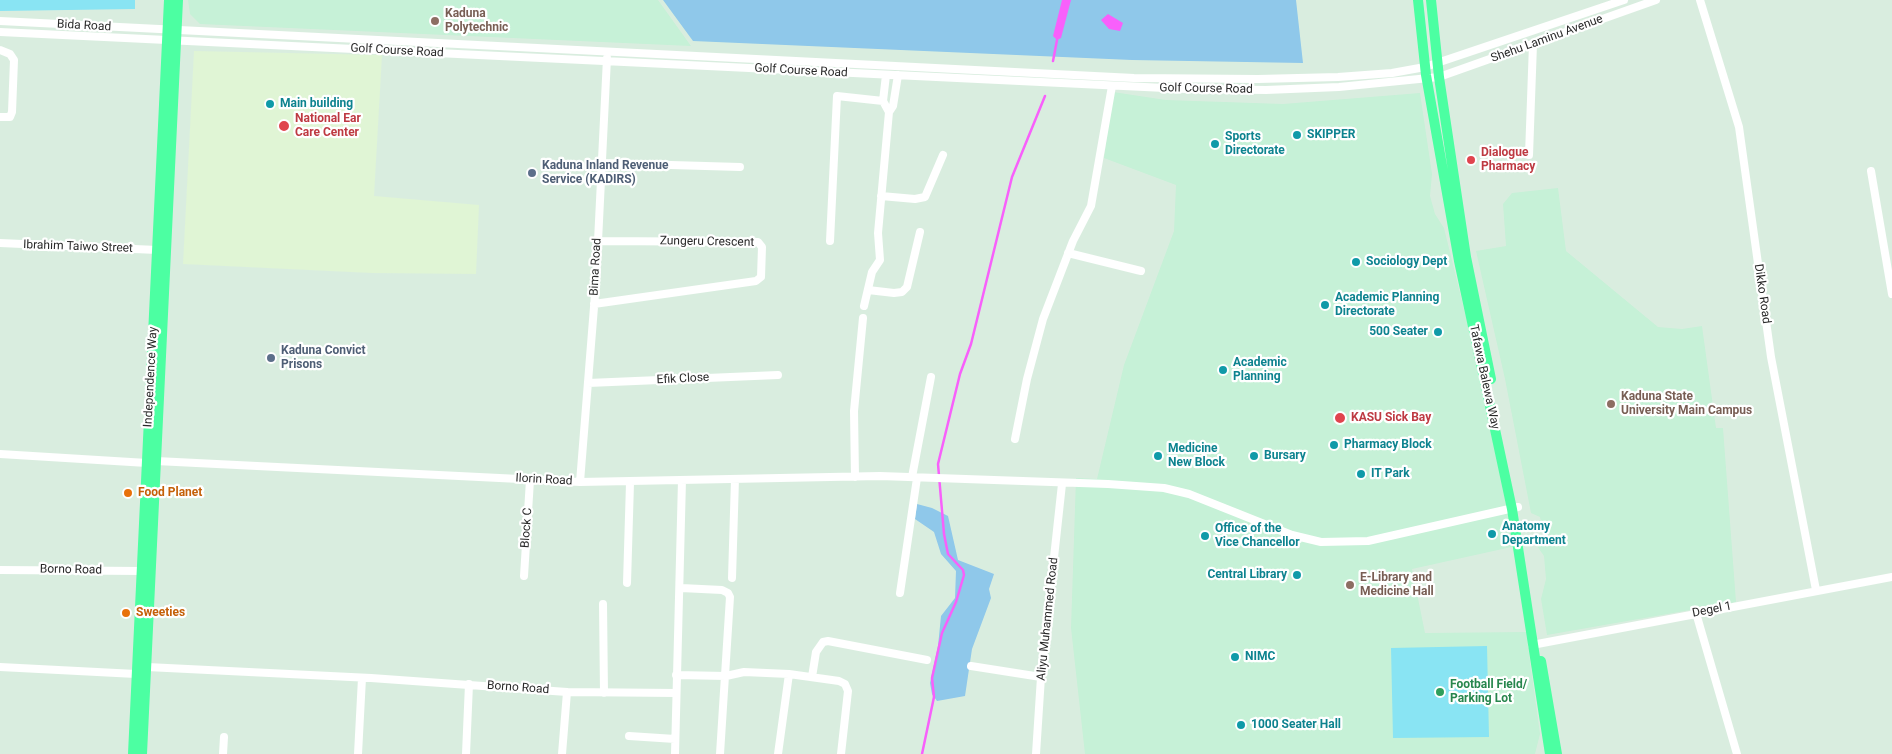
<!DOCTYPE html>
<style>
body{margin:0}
canvas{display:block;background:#d9eddf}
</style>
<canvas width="1892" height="754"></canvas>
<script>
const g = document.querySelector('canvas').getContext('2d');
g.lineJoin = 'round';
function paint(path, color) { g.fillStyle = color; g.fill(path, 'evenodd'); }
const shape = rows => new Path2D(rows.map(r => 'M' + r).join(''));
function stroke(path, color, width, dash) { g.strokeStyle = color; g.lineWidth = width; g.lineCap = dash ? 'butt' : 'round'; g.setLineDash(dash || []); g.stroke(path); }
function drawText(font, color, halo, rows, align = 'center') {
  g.font = font + ' Roboto,sans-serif'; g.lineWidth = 4.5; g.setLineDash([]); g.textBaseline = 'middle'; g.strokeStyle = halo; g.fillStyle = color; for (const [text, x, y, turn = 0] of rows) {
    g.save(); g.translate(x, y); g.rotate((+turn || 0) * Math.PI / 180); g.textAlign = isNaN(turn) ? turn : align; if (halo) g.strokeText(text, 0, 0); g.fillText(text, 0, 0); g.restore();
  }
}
paint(shape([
 [188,0,658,0,691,46,200,24,190,14],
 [1113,92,1166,100,1283,104,1420,93,1432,174,1430,196,1435,214,1444,228,1477,362,1516,546,1412,569,1425,633,1526,632,1540,734,1535,754,1085,754,1071,628,1076,478,1097,479,1124,365,1174,231,1176,185,1104,158],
 [1558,188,1566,251,1658,327,1682,329,1702,326,1716,428,1723,428,1736,602,1547,635,1541,599,1546,579,1544,556,1537,546,1543,536,1542,526,1540,517,1531,513,1505,379,1476,251,1506,246,1503,204,1512,193]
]), '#c6f1d7');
paint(shape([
 [194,51,382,55,374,196,479,205,476,274,372,273,183,264]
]), '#e0f5d5');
paint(shape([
 [663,0,1296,0,1303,63,1132,60,693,41],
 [917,504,932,508,948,516,958,560,994,574,989,589,991,598,972,649,965,696,937,701,932,694,930,683,938,646,941,616,955,598,956,571,941,554,934,532,915,519]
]), '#8fc8ea');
paint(shape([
 [0,0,135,0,135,9,0,11],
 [1487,646,1489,737,1393,738,1391,648]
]), '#89e4f3');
paint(shape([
 [1062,0,1071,0,1061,38,1057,40,1053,36],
 [1108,14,1123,23,1120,31,1109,29,1101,20]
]), '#f860fb');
stroke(shape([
 [1053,61,1057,40],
 [922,754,934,697,932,678,942,633,956,602,964,575,963,570,948,554,944,534,938,464,960,374,971,344,1012,177,1045,96]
]), '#f860fb', 2.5);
stroke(shape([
 [1700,0,1739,127,1771,357,1816,590],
 [0,21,1134,78,1258,79,1338,77,1392,73,1425,67,1624,0],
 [0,32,1186,89,1266,90,1339,87,1439,77,1656,0],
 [0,50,10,54,14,60,12,112,10,117,0,117],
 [886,75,883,101,889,112],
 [1529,155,1533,44],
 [602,163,740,167],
 [1871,171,1892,294],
 [881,196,915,199,925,197,943,155],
 [830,241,837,96,883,101],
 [0,243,157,250],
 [1068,253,1141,271],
 [868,290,894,293,902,292,907,287,920,232],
 [594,304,756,281,761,277,762,247,758,242,598,241],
 [864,306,872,272,880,260,878,233,889,112,893,106,898,75],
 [588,383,778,375],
 [1015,439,1027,379,1043,319,1073,241,1091,206,1112,86],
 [0,454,147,463],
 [156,461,580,482,880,476,1108,484,1164,488,1189,494,1292,535,1321,542,1368,541,1518,507],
 [855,477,854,411,863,318],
 [912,477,931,377],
 [580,482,596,282,607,58],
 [0,570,142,571],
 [524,576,530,480],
 [732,578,735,479],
 [627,583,630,483],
 [681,588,722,590,728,593,730,597,720,754],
 [900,593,917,478],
 [603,604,604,693],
 [1696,613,1737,754],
 [1532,645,1892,577],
 [971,666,1041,677],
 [0,667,136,674],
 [147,667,371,678,567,692,676,693],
 [676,675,726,676,744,672,789,674,839,681,845,684,848,691,841,754],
 [812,677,816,652,823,642,828,641,927,660],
 [629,736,675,739],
 [223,754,224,737],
 [358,754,362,678],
 [466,754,469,684],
 [562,754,567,692],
 [675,754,682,480],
 [778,754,789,674],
 [1036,754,1041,677,1062,484]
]), '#fff', 8);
stroke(shape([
 [1418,0,1426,75,1459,261,1512,509,1550,754],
 [1431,0,1439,77,1466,257,1491,379],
 [1541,661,1557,754],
 [133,754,169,0],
 [142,754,178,0]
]), '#4cffa2', 10);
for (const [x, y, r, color] of [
 [435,21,5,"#8d6e63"],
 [270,104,5,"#0f9aa8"],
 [284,126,6,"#e0444e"],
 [1297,135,5,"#0f9aa8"],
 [1215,144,5,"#0f9aa8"],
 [1471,160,5,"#e0444e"],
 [532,173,5,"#5c6f8a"],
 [1356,262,5,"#0f9aa8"],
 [1325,305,5,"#0f9aa8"],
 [1438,332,5,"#0f9aa8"],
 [271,358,5,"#5c6f8a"],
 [1223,370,5,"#0f9aa8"],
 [1611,404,5,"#8d6e63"],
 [1340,418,6,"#e0444e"],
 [1334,445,5,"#0f9aa8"],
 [1158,456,5,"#0f9aa8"],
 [1254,456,5,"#0f9aa8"],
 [1361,474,5,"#0f9aa8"],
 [128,493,5,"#e8710a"],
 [1492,534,5,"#0f9aa8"],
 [1205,536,5,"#0f9aa8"],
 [1297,575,5,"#0f9aa8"],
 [1350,585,5,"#8d6e63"],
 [126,613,5,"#e8710a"],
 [1235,657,5,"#0f9aa8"],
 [1440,692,5,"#2e9e5b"],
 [1241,725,5,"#0f9aa8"]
]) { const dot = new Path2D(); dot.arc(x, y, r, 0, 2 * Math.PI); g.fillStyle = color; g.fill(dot); stroke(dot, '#fff', 2); }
drawText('bold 12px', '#785e54', '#fff', [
 ["Kaduna",445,14],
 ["Polytechnic",445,28],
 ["Kaduna State",1621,397],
 ["University Main Campus",1621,411],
 ["E-Library and",1360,578],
 ["Medicine Hall",1360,592]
], 'left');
drawText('12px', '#292929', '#fff', [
 ["Bida Road",84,26,3],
 ["Shehu Laminu Avenue",1547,39,-20],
 ["Golf Course Road",397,51,3],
 ["Golf Course Road",801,71,3],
 ["Golf Course Road",1206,89,1],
 ["Zungeru Crescent",707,242,1],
 ["Ibrahim Taiwo Street",78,247,2],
 ["Bima Road",596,267,-87],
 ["Dikko Road",1762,294,82],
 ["Independence Way",151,377,-87],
 ["Tafawa Balewa Way",1484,377,78],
 ["Efik Close",683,379,-3],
 ["Ilorin Road",544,480,3],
 ["Block C",527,528,-86],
 ["Borno Road",71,570,1],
 ["Degel 1",1712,610,-11],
 ["Aliyu Muhammed Road",1048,619,-84],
 ["Borno Road",518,688,4]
]);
drawText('bold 12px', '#0d838f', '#fff', [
 ["Main building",280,104],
 ["SKIPPER",1307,135],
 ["Sports",1225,137],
 ["Directorate",1225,151],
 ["Sociology Dept",1366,262],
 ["Academic Planning",1335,298],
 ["Directorate",1335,312],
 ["500 Seater",1428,332,"right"],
 ["Academic",1233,363],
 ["Planning",1233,377],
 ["Pharmacy Block",1344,445],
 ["Medicine",1168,449],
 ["New Block",1168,463],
 ["Bursary",1264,456],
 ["IT Park",1371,474],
 ["Anatomy",1502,527],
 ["Department",1502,541],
 ["Office of the",1215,529],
 ["Vice Chancellor",1215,543],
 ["Central Library",1287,575,"right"],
 ["NIMC",1245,657],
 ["1000 Seater Hall",1251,725]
], 'left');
drawText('bold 12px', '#be3a42', '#fff', [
 ["National Ear",295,119],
 ["Care Center",295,133],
 ["Dialogue",1481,153],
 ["Pharmacy",1481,167],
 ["KASU Sick Bay",1351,418]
], 'left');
drawText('bold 12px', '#4e5e75', '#fff', [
 ["Kaduna Inland Revenue",542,166],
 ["Service (KADIRS)",542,180],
 ["Kaduna Convict",281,351],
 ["Prisons",281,365]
], 'left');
drawText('bold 12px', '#c56008', '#fff', [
 ["Food Planet",138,493],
 ["Sweeties",136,613]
], 'left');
drawText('bold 12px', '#27864d', '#fff', [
 ["Football Field/",1450,685],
 ["Parking Lot",1450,699]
], 'left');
</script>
